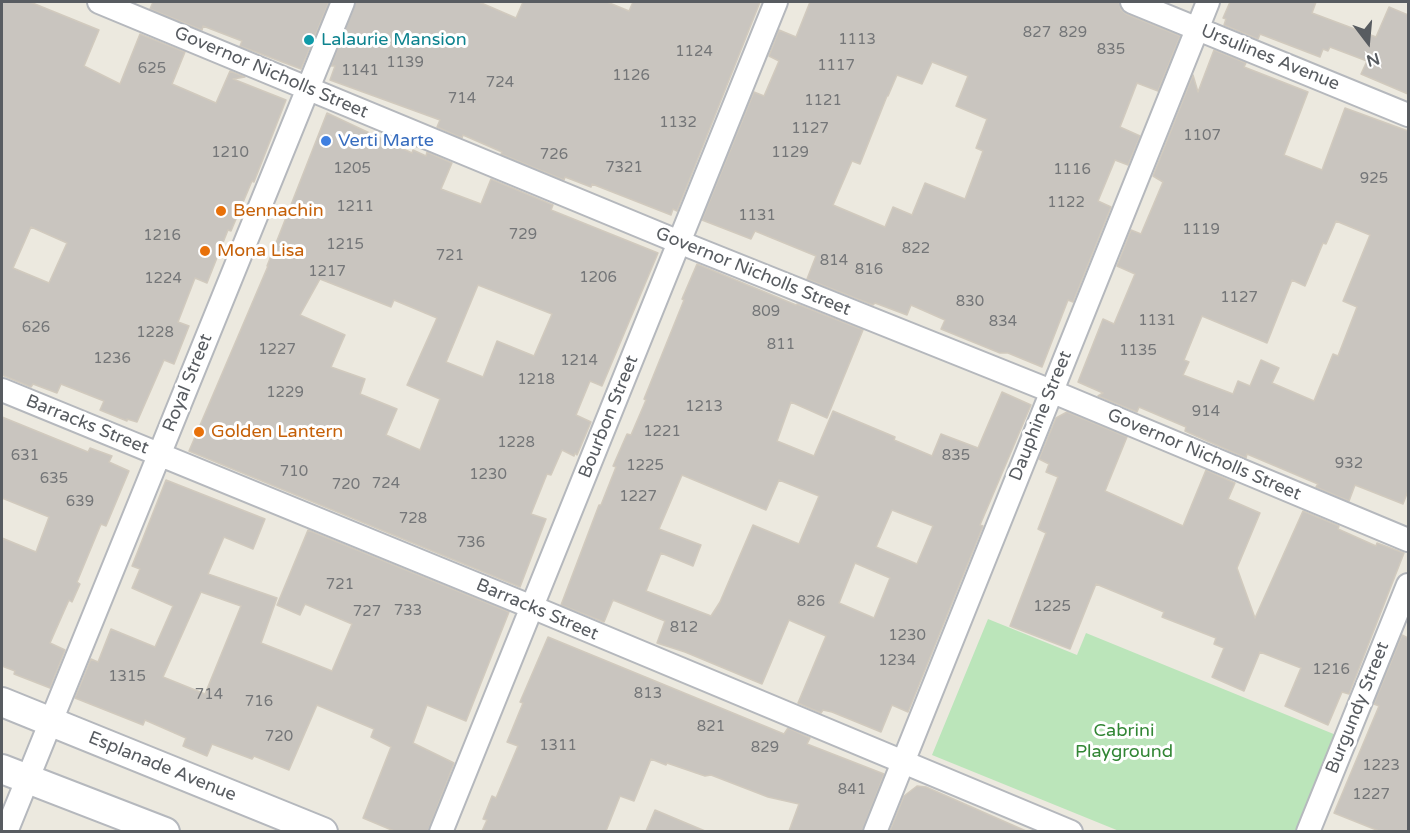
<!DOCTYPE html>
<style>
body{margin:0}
#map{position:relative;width:1410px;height:833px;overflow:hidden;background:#ece9df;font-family:"Varela Round",sans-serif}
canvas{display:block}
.frame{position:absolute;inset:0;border:3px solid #585c61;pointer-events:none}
.north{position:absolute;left:1338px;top:12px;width:60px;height:60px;-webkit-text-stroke:4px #fff;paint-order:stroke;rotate:164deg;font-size:16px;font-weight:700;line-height:24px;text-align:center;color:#585c61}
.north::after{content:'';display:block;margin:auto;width:21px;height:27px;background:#585c61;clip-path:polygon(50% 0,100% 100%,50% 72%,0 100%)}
</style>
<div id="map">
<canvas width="1410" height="833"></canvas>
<div class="frame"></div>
<div class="north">N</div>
</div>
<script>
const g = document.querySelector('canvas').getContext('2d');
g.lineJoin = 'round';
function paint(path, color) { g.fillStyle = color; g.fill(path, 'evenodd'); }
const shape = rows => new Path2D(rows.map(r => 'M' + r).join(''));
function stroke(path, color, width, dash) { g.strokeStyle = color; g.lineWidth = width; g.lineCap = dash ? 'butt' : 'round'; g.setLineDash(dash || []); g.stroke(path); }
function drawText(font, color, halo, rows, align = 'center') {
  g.font = font + ' "Varela Round",sans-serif'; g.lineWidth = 6; g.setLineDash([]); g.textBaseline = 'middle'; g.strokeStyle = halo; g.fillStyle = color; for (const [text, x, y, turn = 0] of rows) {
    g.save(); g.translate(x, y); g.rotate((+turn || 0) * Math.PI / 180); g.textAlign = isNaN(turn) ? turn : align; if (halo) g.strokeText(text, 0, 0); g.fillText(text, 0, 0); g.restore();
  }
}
paint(shape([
 [988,619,1077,655,1086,633,1336,735,1296,831,1119,831,932,755]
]), '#bbe5ba');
const building = shape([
 [2,2,30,2,99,30,84,66,120,84,140,34,185,52,172,84,216,103,230,71,245,77,233,79,286,100,254,182,252,181,231,231,228,230,207,283,195,278,178,322,189,326,174,364,164,360,137,422,127,419,127,421,100,410,104,401,61,384,57,393,33,384,31,387,2,375,2,2],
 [31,227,67,243,49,283,13,268,31,227],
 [153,2,329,2,301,69,240,46,242,41,203,26,202,30,150,9,153,2],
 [356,2,479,2,516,18,523,2,607,2,629,11,633,2,760,2,677,211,673,209,671,215,592,184,591,187,565,177,564,180,501,154,502,152,463,135,462,138,437,127,440,120,330,80,335,66,331,66,356,2],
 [810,2,1119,2,1121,10,1126,14,1180,36,1158,91,1137,83,1120,127,1140,136,1128,165,1115,160,1098,201,1111,207,1073,302,1068,300,1042,367,1008,353,1000,353,941,329,945,320,911,305,907,315,875,303,873,305,807,279,816,256,755,231,751,239,702,220,754,92,764,96,779,61,769,56,779,30,796,37,810,2],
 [932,62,968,76,956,106,987,119,976,148,983,151,965,199,925,183,912,215,893,207,885,227,833,205,852,161,860,164,887,96,888,96,897,75,922,84,932,62],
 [1230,2,1316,2,1312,13,1376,37,1389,7,1408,15,1408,94,1361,74,1367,61,1330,47,1328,51,1323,49,1320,57,1260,34,1258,39,1224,25,1226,19,1223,18,1230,2],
 [1214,50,1246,63,1244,67,1308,92,1284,155,1322,170,1345,108,1408,131,1408,491,1403,504,1355,485,1349,501,1316,487,1318,484,1247,454,1246,458,1185,431,1186,427,1139,407,1137,412,1098,396,1103,393,1078,382,1103,319,1114,324,1135,274,1117,266,1131,230,1141,234,1163,182,1153,176,1193,75,1198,92,1214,50],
 [1336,221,1370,235,1343,301,1357,307,1338,356,1333,354,1314,401,1272,383,1279,368,1261,360,1250,386,1238,381,1233,394,1183,375,1189,362,1184,360,1202,316,1267,343,1292,280,1305,286,1323,243,1326,244,1336,221],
 [327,113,412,153,413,150,426,156,427,152,452,163,441,189,481,204,491,179,553,205,551,210,658,253,602,386,590,381,576,415,591,422,577,455,575,453,574,456,562,450,551,475,547,474,531,514,546,519,520,587,189,451,268,266,267,266,327,113],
 [320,279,391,307,394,300,437,318,407,385,440,399,420,450,386,435,397,409,360,394,365,379,331,367,345,335,300,315,320,279],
 [478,285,552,314,534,356,497,341,483,377,446,362,478,285],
 [697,264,796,305,797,304,863,330,827,418,791,402,777,441,814,456,833,411,895,437,894,440,932,456,941,434,978,448,1002,392,1031,405,980,525,983,526,908,712,892,705,881,732,832,712,823,710,821,713,798,703,826,636,789,620,762,684,685,652,657,643,665,621,613,600,604,622,561,605,599,505,601,505,616,467,613,466,627,434,631,435,646,400,644,399,684,300,682,299,697,264],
 [682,475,766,510,779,480,819,496,799,544,753,525,720,602,711,616,646,591,661,553,693,566,701,545,659,529,682,475],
 [892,510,933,526,917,564,876,547,892,510],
 [855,563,890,578,874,618,839,603,855,563],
 [1067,412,1127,437,1105,491,1183,526,1206,470,1235,483,1228,499,1260,513,1237,568,1255,618,1303,511,1339,526,1338,529,1376,546,1377,543,1404,553,1349,694,1342,692,1328,725,1285,706,1301,668,1260,652,1244,691,1212,677,1224,648,1214,644,1216,638,1162,617,1164,612,1096,584,1070,649,1010,626,1046,533,1038,529,1058,477,1046,472,1049,464,1039,459,1056,418,1067,412],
 [2,417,88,452,90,448,112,456,109,462,129,471,106,526,101,524,77,582,80,584,72,602,69,600,50,643,65,650,50,688,14,674,15,671,2,666,2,538,36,552,49,517,2,498,2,417],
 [166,480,265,519,253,549,224,537,208,574,277,598,261,643,302,659,332,671,352,624,305,604,300,615,277,605,308,530,509,612,466,721,427,705,413,743,454,763,428,831,394,831,363,818,391,747,371,737,374,729,317,705,289,770,254,756,252,759,212,744,207,756,183,746,186,738,145,720,143,725,75,698,91,659,98,662,111,629,155,647,173,606,132,588,140,569,132,566,166,480],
 [201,592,241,606,205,694,163,677,201,592],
 [1402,635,1408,638,1408,831,1379,831,1334,813,1379,706,1374,704,1402,635],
 [548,637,784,734,788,728,810,738,807,744,884,774,862,831,789,831,799,804,768,797,711,775,705,776,667,763,666,765,651,759,634,801,620,796,606,831,482,831,487,820,483,819,492,796,496,798,518,746,507,742,523,703,520,702,548,637],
 [917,786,926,787,1026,831,890,831,904,796,917,786],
 [655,810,705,831,646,831,655,810]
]);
paint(building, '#c9c5bf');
stroke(building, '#d1cabe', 1.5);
const minor = shape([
 [99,2,679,242,1051,391,1408,540],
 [1132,2,1408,115],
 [2,390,532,607,1071,832],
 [6,832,343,2],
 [441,832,776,2],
 [875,832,1208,2],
 [1308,832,1408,585]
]);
const tertiary = shape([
 [2,702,323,832],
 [2,769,165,832]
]);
stroke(minor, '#b5b8bd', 26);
stroke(tertiary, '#b5b8bd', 32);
stroke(minor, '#fff', 22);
stroke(tertiary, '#fff', 28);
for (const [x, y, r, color] of [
 [309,40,6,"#0f9aa8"],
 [326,141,6,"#3f7fe0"],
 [221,211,6,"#e8710a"],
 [205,251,6,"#e8710a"],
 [199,432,6,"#e8710a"]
]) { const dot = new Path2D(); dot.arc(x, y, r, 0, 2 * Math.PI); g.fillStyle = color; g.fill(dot); stroke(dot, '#fff', 2); }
drawText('15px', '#747678', null, [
 ["827",1037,33],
 ["829",1073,33],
 ["1113",857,40],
 ["835",1111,50],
 ["1124",694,52],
 ["1139",405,63],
 ["1117",836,66],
 ["625",152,69],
 ["1141",360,71],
 ["1126",631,76],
 ["724",500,83],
 ["714",462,99],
 ["1121",823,101],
 ["1132",678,123],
 ["1127",810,129],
 ["1107",1202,136],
 ["1210",230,153],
 ["1129",790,153],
 ["726",554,155],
 ["7321",624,168],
 ["1205",352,169],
 ["1116",1072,170],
 ["925",1374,179],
 ["1122",1066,203],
 ["1211",355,207],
 ["1131",757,216],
 ["1119",1201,230],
 ["729",523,235],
 ["1216",162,236],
 ["1215",345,245],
 ["822",916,249],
 ["721",450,256],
 ["814",834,261],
 ["816",869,270],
 ["1217",327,272],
 ["1206",598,278],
 ["1224",163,279],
 ["1127",1239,298],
 ["830",970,302],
 ["809",766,312],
 ["1131",1157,321],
 ["834",1003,322],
 ["626",36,328],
 ["1228",155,333],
 ["811",781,345],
 ["1227",277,350],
 ["1135",1138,351],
 ["1236",112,359],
 ["1214",579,361],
 ["1218",536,380],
 ["1229",285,393],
 ["1213",704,407],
 ["914",1206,412],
 ["1221",662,432],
 ["1228",516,443],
 ["631",25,456],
 ["835",956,456],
 ["932",1349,464],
 ["1225",645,466],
 ["710",294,472],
 ["1230",488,475],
 ["635",54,479],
 ["724",386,484],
 ["720",346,485],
 ["1227",638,497],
 ["639",80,502],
 ["728",413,519],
 ["736",471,543],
 ["721",340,585],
 ["826",811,602],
 ["1225",1052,607],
 ["733",408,611],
 ["727",367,612],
 ["812",684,628],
 ["1230",907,636],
 ["1234",897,661],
 ["1216",1331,670],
 ["1315",127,677],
 ["813",648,694],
 ["714",209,695],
 ["716",259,702],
 ["821",711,727],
 ["720",279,737],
 ["1311",558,746],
 ["829",765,748],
 ["1223",1381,766],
 ["841",852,790],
 ["1227",1371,795]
]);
drawText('18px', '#0d838f', '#fff', [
 ["Lalaurie Mansion",321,40]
], 'left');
drawText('18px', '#585c61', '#fff', [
 ["Ursulines Avenue",1270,58,22],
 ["Governor Nicholls Street",271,73,23],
 ["Governor Nicholls Street",753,272,22],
 ["Royal Street",188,383,-68],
 ["Dauphine Street",1041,416,-68],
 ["Bourbon Street",609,417,-68],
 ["Barracks Street",87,425,22],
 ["Governor Nicholls Street",1204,455,23],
 ["Barracks Street",537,610,23],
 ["Burgundy Street",1358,708,-68],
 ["Esplanade Avenue",162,767,22]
]);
drawText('18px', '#366cbe', '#fff', [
 ["Verti Marte",338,141]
], 'left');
drawText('18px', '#c56008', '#fff', [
 ["Bennachin",233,211],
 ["Mona Lisa",217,251],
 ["Golden Lantern",211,432]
], 'left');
drawText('18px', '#328635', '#fff', [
 ["Cabrini",1124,731],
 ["Playground",1124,752]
]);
</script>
